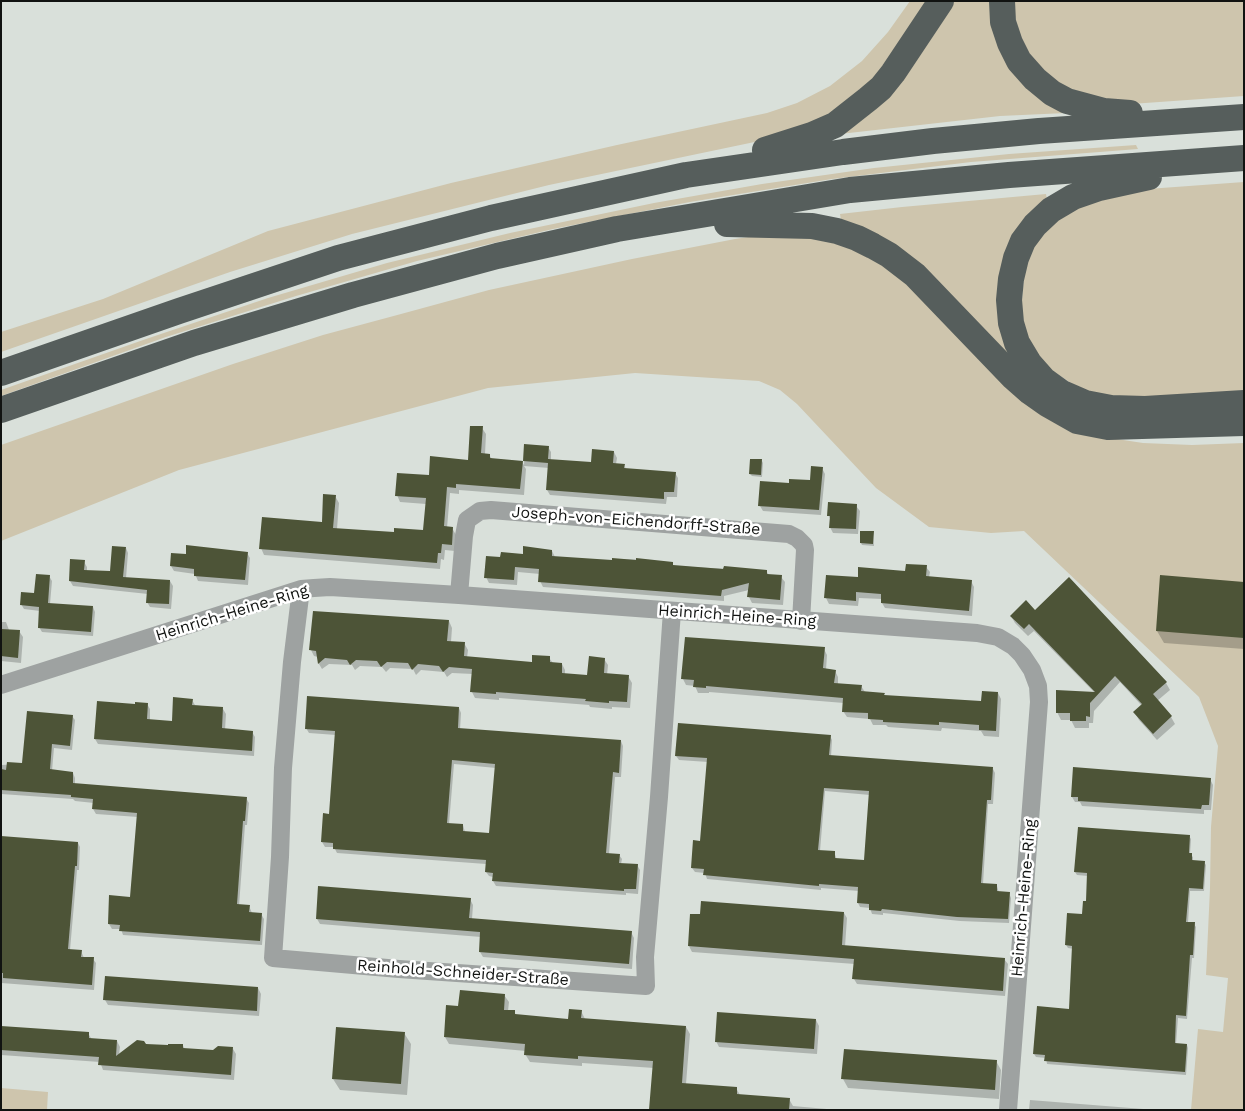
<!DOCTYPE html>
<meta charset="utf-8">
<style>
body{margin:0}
#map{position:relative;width:1245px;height:1111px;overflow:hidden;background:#d9e0da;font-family:"Work Sans",sans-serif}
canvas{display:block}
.frame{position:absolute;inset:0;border:2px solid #111311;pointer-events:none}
</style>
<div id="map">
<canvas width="1245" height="1111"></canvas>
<div class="frame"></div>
</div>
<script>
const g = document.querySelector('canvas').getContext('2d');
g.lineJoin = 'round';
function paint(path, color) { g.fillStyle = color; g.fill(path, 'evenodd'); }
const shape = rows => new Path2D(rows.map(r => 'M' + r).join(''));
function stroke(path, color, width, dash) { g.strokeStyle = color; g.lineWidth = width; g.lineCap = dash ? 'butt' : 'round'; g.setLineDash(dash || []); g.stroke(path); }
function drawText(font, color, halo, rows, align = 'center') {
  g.font = font + ' "Work Sans",sans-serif'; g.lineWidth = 5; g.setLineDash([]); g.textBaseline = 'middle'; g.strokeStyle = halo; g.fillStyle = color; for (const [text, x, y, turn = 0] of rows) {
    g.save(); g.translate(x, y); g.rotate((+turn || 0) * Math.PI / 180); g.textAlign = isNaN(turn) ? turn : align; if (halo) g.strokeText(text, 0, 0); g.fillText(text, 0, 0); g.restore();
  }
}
paint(shape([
 [910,1,930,1,909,36,854,101,788,135,549,185,352,234,230,272,1,352,1,332,103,299,268,231,451,183,617,145,767,113,797,103,830,86,862,61,888,32],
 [950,1,994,1,1066,113,1000,116,840,134],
 [1011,1,1244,1,1244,96,1131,104,1115,103,1058,85,1023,48],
 [1136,145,1138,149,971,162,832,179,690,202,553,229,417,261,296,296,166,337,1,396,1,390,146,339,268,298,387,263,510,233,654,203,762,184,874,168,1009,154],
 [1244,182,1244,394,1126,399,1086,393,1045,366,1028,341,1021,312,1025,263,1040,234,1062,213,1120,191],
 [1046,194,1047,200,1001,314,1083,413,841,220,840,214,902,207],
 [788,231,868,252,1110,438,1143,443,1192,445,1244,443,1244,1110,1191,1110,1198,1029,1223,1032,1228,978,1206,975,1210,888,1211,827,1218,746,1199,697,1024,531,991,533,929,527,876,488,797,404,780,390,759,381,635,373,488,388,179,470,1,541,1,445,233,364,323,335,401,314,489,290,632,259,735,239],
 [1,1088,48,1092,47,1110,1,1110]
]), '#cec5ad');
paint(shape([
 [482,428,486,434,485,454,489,455,492,459,522,462,524,465,525,445,548,447,551,452,551,460,592,463,614,452,617,458,616,464,624,465,626,469,675,473,678,478,677,497,667,497,666,504,550,495,547,490,549,468,524,466,526,469,524,495,459,490,459,494,450,493,447,528,452,528,456,535,455,551,445,550,444,560,441,559,440,569,264,555,261,548,323,523,335,496,339,503,337,529,395,533,424,531,426,504,400,502,397,495,430,477,469,461],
 [751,460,762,461,763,463,762,477,752,476,750,474],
 [822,468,825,474,821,515,763,511,760,506,790,484,811,482],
 [856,506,860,511,858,534,833,533,830,527,831,520,828,515],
 [873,533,874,546,862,545,861,543],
 [126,548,128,553,126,578,170,581,173,586,171,609,150,607,147,602,148,594,73,586,70,581,84,562,87,567,87,571,111,572],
 [552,551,555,557,613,562,613,559,651,560,672,564,674,566,766,571,769,575,781,577,785,582,783,605,752,603,749,597,749,590,724,596,724,601,543,587,540,581,540,574,518,572,517,585,489,583,486,577,502,558],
 [247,553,250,558,248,585,198,581,195,574,174,571,171,566],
 [926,567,930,572,929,577,971,581,974,587,972,616,885,608,882,603,882,599,859,598,858,606,829,604,826,598,859,578,907,572],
 [49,576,52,581,50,604,93,607,95,612,93,636,42,632,39,627,40,611,24,609,21,604,35,594],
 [1161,577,1244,583,1244,649,1164,643,1157,631],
 [1035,612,1166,683,1170,690,1157,701,1171,717,1175,724,1157,740,1139,720,1135,713,1142,706,1120,682,1094,711,1093,723,1089,723,1089,728,1075,728,1071,720,1061,720,1057,712,1095,693,1034,631,1028,636,1015,623,1011,616],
 [449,621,452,628,451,642,464,643,468,650,467,658,533,663,549,658,553,663,562,664,565,670,565,675,588,677,604,659,608,665,607,675,628,676,632,683,630,708,612,707,612,709,590,707,589,705,551,702,499,698,499,700,475,698,472,692,473,674,452,673,447,677,444,672,421,670,416,675,413,669,390,668,386,672,382,667,360,666,355,670,352,665,329,664,322,669,319,664,318,657,314,656,311,650],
 [1,622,6,622,9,630,19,631,23,637,21,663,1,661],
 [824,649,827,655,826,670,835,671,838,677,838,684,861,686,865,692,884,694,885,696,982,702,998,693,1001,699,999,737,984,736,981,731,942,728,941,731,888,727,886,725,873,725,870,719,847,717,843,711,844,703,709,692,709,693,698,693,695,686,686,685,683,679],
 [192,700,195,705,223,709,226,714,225,730,252,732,255,737,254,756,98,744,95,739,136,706,147,704,150,709,150,721,173,722],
 [459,708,461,713,460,730,621,741,623,746,621,777,615,777,609,854,619,855,622,859,621,864,637,865,640,870,638,894,626,893,626,895,496,886,493,881,493,877,489,876,486,872,486,864,337,853,334,847,325,847,322,842,330,815,336,735,309,733,306,728],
 [454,764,496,768,491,834,465,832,463,825,449,824],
 [72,716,75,720,72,750,54,748,52,771,73,773,75,778,75,785,246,798,249,803,247,825,245,825,239,906,249,906,252,913,261,914,264,919,262,945,123,935,121,929,112,929,109,924,131,898,138,817,96,814,93,809,94,803,75,801,73,799,1,794,1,765,23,764],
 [830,736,832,740,831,757,993,769,995,773,993,804,988,804,983,884,997,886,999,893,1009,893,1011,898,1009,923,960,921,883,913,883,915,872,914,870,908,860,907,858,903,859,891,821,888,821,890,707,879,705,873,695,872,692,868,695,841,701,842,708,762,679,760,676,756],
 [825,791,870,795,865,862,837,860,834,852,820,851],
 [1210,779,1213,785,1211,810,1204,810,1204,814,1082,806,1080,802,1075,802,1072,797],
 [1189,836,1191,839,1190,854,1193,857,1193,861,1204,862,1206,865,1204,891,1190,891,1188,923,1194,924,1196,927,1194,958,1192,958,1187,1019,1178,1018,1176,1044,1187,1045,1188,1048,1186,1075,1047,1064,1046,1058,1036,1057,1034,1054,1070,1010,1074,949,1068,948,1066,945,1083,915,1087,902,1088,876,1077,875,1075,872],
 [1,837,78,843,80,847,79,870,77,870,70,950,81,951,84,958,93,959,96,963,94,990,1,983],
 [470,899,473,905,472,919,631,932,634,938,632,969,483,957,480,952,481,937,320,924,317,919],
 [844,913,847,918,845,947,1004,959,1008,964,1005,996,857,984,854,979,855,964,692,952,689,946,691,915],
 [258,988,261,994,259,1016,108,1005,105,1000],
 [504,995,509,1002,508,1011,514,1012,517,1016,569,1020,581,1011,585,1019,686,1027,690,1034,686,1084,736,1088,740,1095,789,1099,793,1106,838,1110,650,1110,654,1068,582,1063,582,1066,530,1062,525,1054,526,1051,449,1044,445,1037,459,1007],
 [816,1020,819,1026,817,1054,719,1047,716,1041],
 [1,1027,88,1033,92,1040,117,1041,120,1047,119,1055,145,1045,183,1046,185,1049,213,1052,233,1049,236,1054,234,1080,103,1070,100,1062,1,1055],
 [404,1033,411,1044,407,1095,340,1090,333,1079],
 [996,1061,1001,1070,999,1099,848,1088,843,1079],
 [1030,1100,1156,1110,1029,1110]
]), '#0003');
paint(shape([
 [470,426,483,426,481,453,490,454,490,458,523,461,520,489,456,484,456,488,447,487,444,526,453,527,452,545,442,544,441,553,438,553,437,563,259,549,262,517,322,522,323,494,336,495,333,528,394,532,394,528,423,530,426,498,395,496,397,473,429,475,430,456,468,460],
 [524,444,549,446,548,459,591,462,592,449,614,451,613,463,625,464,624,468,676,472,674,492,664,492,664,499,546,490,548,463,523,461],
 [750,459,762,459,761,475,749,474],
 [811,466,823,467,819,510,758,506,760,481,789,483,789,479,810,480],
 [828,502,857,504,856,529,829,528,830,516,827,516],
 [860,531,874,531,873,544,860,543],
 [186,545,248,552,245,580,194,576,194,569,170,566,171,553,186,554],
 [112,546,126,547,123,577,170,580,169,604,146,603,147,590,69,581,70,559,85,560,84,570,110,571],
 [523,546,552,550,552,556,612,560,612,558,636,560,636,558,673,562,673,565,723,569,724,566,767,570,767,574,782,575,780,600,747,597,749,583,722,590,721,596,538,582,539,569,515,567,514,580,484,578,486,556,500,557,501,552,523,554],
 [906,564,927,565,926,576,972,580,969,611,881,603,881,594,856,592,856,601,824,598,826,575,858,577,858,567,905,571],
 [36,574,50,575,48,603,93,606,91,632,38,628,39,607,20,605,21,592,34,593],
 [1160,575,1244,582,1244,638,1156,631],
 [1069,577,1167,682,1153,694,1172,716,1153,734,1133,712,1142,704,1115,676,1090,703,1090,717,1086,716,1086,721,1070,721,1070,713,1056,713,1056,690,1095,692,1029,624,1024,629,1010,616,1026,600,1035,610],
 [313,611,449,620,447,641,465,642,464,656,532,662,532,655,550,656,550,662,562,663,562,673,587,675,589,656,605,658,604,673,629,675,627,702,609,701,609,703,585,701,586,699,547,696,496,692,496,694,470,692,472,669,449,667,443,672,439,666,418,664,412,670,408,663,387,662,381,667,377,661,356,660,350,665,347,660,325,658,318,664,316,651,309,650],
 [1,629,20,630,18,658,1,656],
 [685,637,825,647,823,668,836,670,834,683,862,685,861,691,885,693,884,695,981,701,982,691,998,692,996,731,979,730,979,725,939,722,939,725,883,722,883,720,868,719,868,713,842,712,843,698,706,686,706,688,693,687,694,680,681,679],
 [307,696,459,707,458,728,621,740,619,773,613,772,606,853,620,854,619,863,638,864,636,889,624,889,624,891,492,881,493,873,485,872,486,860,333,849,333,843,321,842,323,813,329,814,335,731,305,729],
 [452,760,495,764,489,833,463,831,463,824,447,823],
 [173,697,193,699,192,705,223,707,222,728,253,731,252,751,94,739,97,701,135,704,135,702,148,703,147,719,172,721],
 [27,711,73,715,70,746,52,744,50,769,73,772,73,783,247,797,245,821,243,821,237,904,250,905,249,912,262,913,260,941,119,931,120,925,108,924,109,895,130,897,137,813,92,809,93,799,71,797,71,795,1,790,1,769,6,770,7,762,22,763],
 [678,723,831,735,829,755,993,767,991,800,987,800,981,883,997,884,997,891,1010,892,1008,919,957,917,882,909,881,911,869,910,869,904,857,903,858,887,819,884,819,886,703,875,704,869,691,868,693,840,700,841,707,758,675,756],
 [824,788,869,791,864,860,835,858,835,851,818,850],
 [1073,767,1211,778,1209,805,1202,805,1201,809,1078,801,1078,797,1071,797],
 [1078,827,1190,835,1189,853,1192,853,1192,860,1205,861,1203,889,1189,888,1186,922,1195,922,1193,955,1190,955,1186,1016,1176,1015,1175,1043,1187,1044,1185,1072,1044,1061,1045,1055,1033,1054,1037,1006,1069,1009,1072,946,1065,945,1067,913,1082,914,1083,901,1086,901,1087,873,1074,872],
 [1,836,78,842,77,866,75,866,68,949,82,950,81,957,94,957,92,985,3,978,3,973,1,973],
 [318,886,471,898,469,918,632,931,629,964,479,952,480,932,316,919],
 [701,901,844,912,842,945,1005,958,1003,991,852,979,854,959,688,946,690,914,700,914],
 [105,976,258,987,257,1011,103,1000],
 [460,990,505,994,504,1010,515,1010,515,1014,568,1019,569,1009,582,1010,581,1018,686,1026,682,1083,737,1087,737,1094,790,1098,789,1110,649,1110,653,1061,578,1056,578,1059,524,1055,525,1044,444,1037,446,1005,458,1006],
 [717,1012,816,1019,814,1049,715,1042],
 [1,1026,89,1032,89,1038,117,1040,116,1056,137,1040,144,1041,146,1044,168,1045,168,1044,183,1044,183,1048,213,1050,218,1046,233,1047,231,1075,98,1065,99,1057,1,1050],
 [336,1027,405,1032,401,1084,332,1079],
 [844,1049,997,1060,995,1090,841,1079]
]), '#4d5437');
stroke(shape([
 [301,589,292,662,283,768,280,857,273,958,399,969,646,986,645,957,659,797,672,611],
 [459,595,464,536,467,520,480,511,491,510,789,534,797,538,804,545,805,550,801,621],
 [1,685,301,589,314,588,330,587,459,595,977,633,998,637,1013,646,1022,655,1032,670,1038,686,1039,702,1008,1110]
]), '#9ea2a1', 18);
stroke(shape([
 [1002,1,1003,22,1010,43,1019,61,1035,79,1052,93,1067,101,1104,111,1130,113],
 [765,150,812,135,835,125,868,99,881,88,893,73,941,1],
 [1149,177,1099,188,1073,197,1051,210,1035,225,1023,241,1016,258,1011,279,1009,300,1011,323,1017,343,1029,363,1044,380,1062,393,1085,403,1111,408,1145,409,1244,403],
 [727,224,812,226,837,231,857,238,873,246,889,255,915,275,1013,377,1030,392,1047,404,1077,421,1108,427,1244,423],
 [1,373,179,311,338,258,491,218,686,175,843,152,933,141,1039,131,1244,117],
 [1,410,194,343,353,295,497,256,617,229,850,190,1009,175,1244,158]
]), '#565e5c', 26);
drawText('16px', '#111311', '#fff', [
 ["Joseph-von-Eichendorff-Straße",636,521,4],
 ["Heinrich-Heine-Ring",232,613,-17],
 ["Heinrich-Heine-Ring",737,616,4],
 ["Heinrich-Heine-Ring",1024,898,-85],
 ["Reinhold-Schneider-Straße",463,973,4]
]);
</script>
